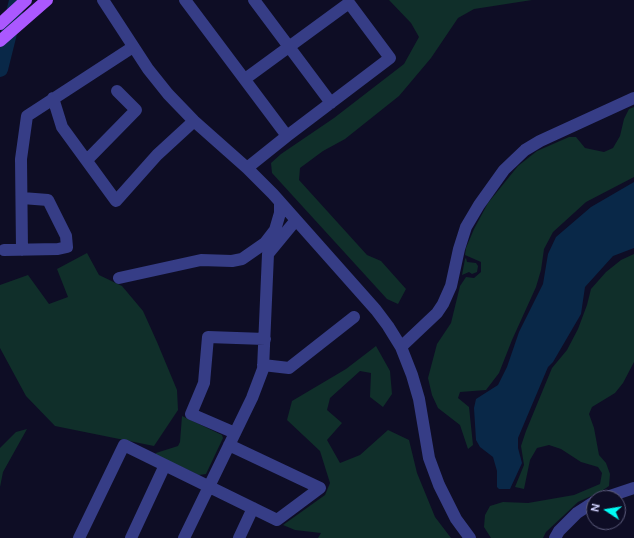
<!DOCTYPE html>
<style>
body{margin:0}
#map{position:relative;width:634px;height:538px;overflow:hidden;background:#0e0d25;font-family:"DM Sans",sans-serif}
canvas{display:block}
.north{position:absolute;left:586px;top:490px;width:40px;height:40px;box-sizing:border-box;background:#0e0d25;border:1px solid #5c5c7c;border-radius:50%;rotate:282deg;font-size:11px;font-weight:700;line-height:16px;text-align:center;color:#d1d2ff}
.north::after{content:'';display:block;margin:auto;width:14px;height:18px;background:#00fcf5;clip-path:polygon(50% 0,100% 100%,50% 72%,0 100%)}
</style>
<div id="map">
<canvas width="634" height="538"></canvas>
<div class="north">N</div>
</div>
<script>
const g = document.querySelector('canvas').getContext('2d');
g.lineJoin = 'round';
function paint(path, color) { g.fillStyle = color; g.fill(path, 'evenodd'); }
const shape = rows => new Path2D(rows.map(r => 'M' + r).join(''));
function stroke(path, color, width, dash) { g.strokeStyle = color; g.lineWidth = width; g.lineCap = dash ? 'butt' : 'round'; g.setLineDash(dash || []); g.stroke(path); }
paint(shape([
 [389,0,532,0,474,9,458,18,431,58,399,96,345,139,323,151,300,168,299,180,367,255,381,261,406,289,398,304,387,299,272,173,271,163,281,154,334,118,404,64,419,37,411,23],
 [634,107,634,177,586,202,553,232,544,249,541,270,536,287,512,340,499,373,486,390,460,392,458,398,469,407,473,445,468,449,460,425,438,408,432,395,428,378,437,344,451,323,460,286,466,277,474,278,481,272,481,262,465,255,466,248,474,229,488,203,518,166,537,151,569,137,576,137,585,148,604,152,613,148,620,136,624,119,629,109],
 [87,253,99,275,122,286,143,311,157,342,177,390,178,410,154,446,55,426,26,396,0,348,0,285,28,275,49,304,68,297,57,269],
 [634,254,634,362,623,383,615,393,592,407,589,414,594,428,599,455,606,463,610,474,609,486,600,492,578,502,546,532,543,538,491,538,484,527,485,515,490,506,503,502,528,503,574,495,600,484,602,473,598,467,581,462,561,449,549,445,537,448,530,460,524,489,515,487,524,465,521,446,526,431,552,368,567,350,578,329,587,305,591,289,606,272,621,260],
 [466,258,467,262,476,263,478,266,477,272,472,274,469,272,462,275,465,259],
 [376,346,390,371,392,394,383,407,370,397,371,373,360,371,330,398,327,410,342,423,327,440,340,463,360,455,388,430,409,440,417,473,435,517,451,538,318,538,321,533,295,530,283,525,325,495,330,483,320,451,287,420,292,401,346,369],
 [182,416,222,435,223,438,206,474,199,475,156,455,156,453,178,446,180,442],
 [27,429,3,472,0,487,0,448,16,432]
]), '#102f2a');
paint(shape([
 [634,182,634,248,613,256,585,287,581,314,553,362,548,367,518,438,518,448,522,463,510,489,499,489,497,487,497,471,493,457,480,447,476,440,474,408,476,399,498,385,507,367,519,332,543,284,548,254,556,237,591,207]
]), '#092848');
stroke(shape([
 [0,69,17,1]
]), '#092848', 16);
stroke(shape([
 [103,0,148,69,168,94,194,121,247,168,273,194,376,310,388,326,401,347,412,375,419,399,429,458,439,485,456,519,470,538],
 [185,0,287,136],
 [254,0,331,103],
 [245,79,349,3,390,58,287,136,247,168],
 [53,98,62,127,116,201,157,155,194,121],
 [87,160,136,110,117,91],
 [4,250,58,249,67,247,66,236,48,200,22,198],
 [22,250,21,159,27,116,133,47],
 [119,278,201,260,232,261,242,259,265,243,275,230,280,213,280,202],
 [401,347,437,313,443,304,451,286,459,249,466,227,479,205,504,170,525,150,540,141,634,98],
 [263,365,289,368,354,317],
 [235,433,191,414,204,383,208,337,265,339],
 [604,498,634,488],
 [79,538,124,445,277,520,320,488,229,445],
 [131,538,165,465],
 [184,538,252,398,263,369,268,254,296,220],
 [239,538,253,508],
 [555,538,559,531,577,513,594,502]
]), '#363d86', 12);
stroke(shape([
 [0,24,26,0],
 [0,41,47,0]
]), '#ab58ff', 12);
</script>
